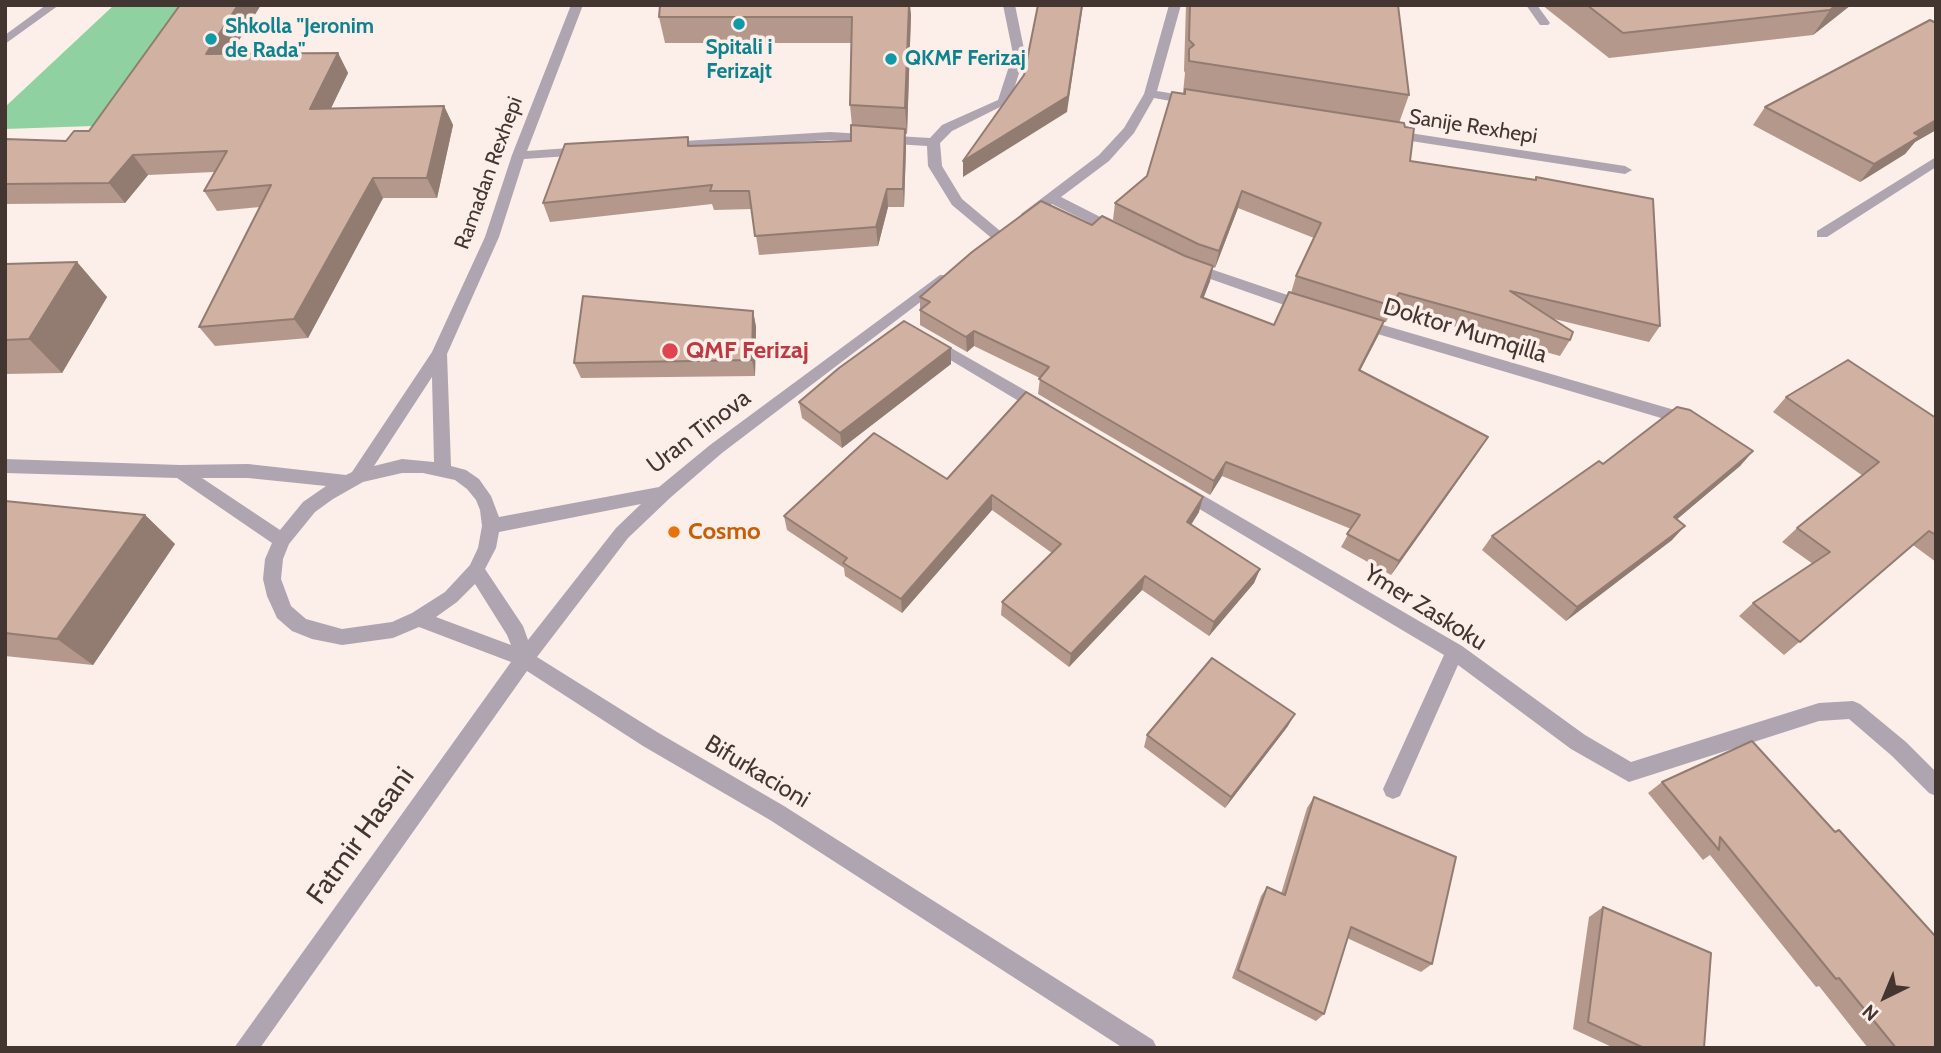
<!DOCTYPE html>
<style>
body{margin:0}
#map{position:relative;width:1941px;height:1053px;overflow:hidden;background:#fceee8;font-family:Cabin,sans-serif}
canvas{display:block}
.frame{position:absolute;inset:0;border:7px solid #433630;pointer-events:none}
.north{position:absolute;left:1850px;top:962px;width:70px;height:70px;-webkit-text-stroke:5px #fceee8;paint-order:stroke;rotate:223deg;font-size:19px;font-weight:700;line-height:28px;text-align:center;color:#433630}
.north::after{content:'';display:block;margin:auto;width:24px;height:32px;background:#433630;clip-path:polygon(50% 0,100% 100%,50% 72%,0 100%)}
</style>
<div id="map">
<canvas width="1941" height="1053"></canvas>
<div class="frame"></div>
<div class="north">N</div>
</div>
<script>
const g = document.querySelector('canvas').getContext('2d');
g.lineJoin = 'round';
function paint(path, color) { g.fillStyle = color; g.fill(path, 'evenodd'); }
const shape = rows => new Path2D(rows.map(r => 'M' + r).join(''));
function stroke(path, color, width, dash) { g.strokeStyle = color; g.lineWidth = width; g.lineCap = dash ? 'butt' : 'round'; g.setLineDash(dash || []); g.stroke(path); }
function drawText(font, color, halo, rows, align = 'center') {
  g.font = font + ' Cabin,sans-serif'; g.lineWidth = 7; g.setLineDash([]); g.textBaseline = 'middle'; g.strokeStyle = halo; g.fillStyle = color; for (const [text, x, y, turn = 0] of rows) {
    g.save(); g.translate(x, y); g.rotate((+turn || 0) * Math.PI / 180); g.textAlign = isNaN(turn) ? turn : align; if (halo) g.strokeText(text, 0, 0); g.fillText(text, 0, 0); g.restore();
  }
}
paint(shape([
 [114,5,205,5,122,125,5,129,5,107]
]), '#90d1a1');
paint(shape([
 [46,5,59,5,5,44,5,35,46,5],
 [571,5,583,5,527,151,584,147,591,151,584,155,524,159,499,237,447,354,451,466,466,470,479,479,491,496,499,517,659,487,710,445,940,275,950,275,952,278,722,453,670,498,628,538,537,657,657,732,784,806,1153,1040,1157,1048,1123,1048,770,820,643,746,527,671,260,1048,234,1048,511,662,419,627,393,638,342,645,312,639,292,631,277,618,267,596,263,579,265,559,272,543,177,478,5,473,5,459,180,465,248,464,346,475,352,472,432,352,485,237,512,155,571,5],
 [432,377,434,462,402,459,374,466,432,377],
 [402,473,423,473,455,480,467,489,476,500,480,510,482,526,478,548,470,565,445,592,412,613,392,622,342,629,306,619,291,606,281,579,283,559,289,544,315,512,333,499,363,482,402,473],
 [202,478,248,478,326,486,303,502,280,530,202,478],
 [641,504,616,528,528,640,523,626,485,569,496,548,499,532,641,504],
 [475,584,507,635,511,645,436,617,457,602,475,584],
 [1003,5,1015,5,1025,54,1010,102,952,131,940,143,942,166,962,199,1005,235,1005,241,995,241,952,205,928,166,927,146,830,140,668,150,662,146,668,142,830,132,930,138,942,125,998,100,1013,54,1003,5],
 [1169,5,1181,5,1157,91,1193,97,1199,101,1193,105,1154,98,1134,133,1109,161,1061,197,1122,228,1122,234,1112,234,1052,204,1031,220,1021,220,1021,214,1099,155,1124,128,1144,94,1169,5],
 [1526,5,1537,5,1550,23,1548,25,1540,25,1526,5],
 [1390,130,1625,166,1632,170,1625,174,1385,137,1385,131,1390,130],
 [1936,157,1936,167,1827,237,1817,237,1817,231,1936,157],
 [1190,262,1314,304,1316,308,1309,313,1304,312,1185,270,1183,267,1185,264,1190,262],
 [1359,318,1678,411,1686,417,1678,423,1354,327,1351,323,1354,319,1359,318],
 [932,337,1049,404,1051,408,1049,412,1037,412,927,346,924,342,927,338,932,337],
 [1182,483,1462,646,1585,735,1631,762,1819,703,1853,701,1860,704,1906,742,1936,772,1936,796,1929,793,1892,756,1849,719,1819,721,1629,782,1571,749,1458,665,1400,796,1393,799,1386,796,1383,789,1444,655,1176,495,1173,490,1176,485,1182,483]
]), '#aea5b1');
paint(shape([
 [1186,5,1398,5,1409,95,1399,123,1410,161,1535,180,1536,177,1660,326,1649,342,1554,319,1570,340,1560,356,1392,309,1386,322,1384,322,1378,336,1360,371,1488,437,1479,451,1391,575,1341,547,1351,529,1222,476,1210,495,1038,394,1040,378,974,346,967,352,920,325,920,297,1092,225,1185,256,1113,220,1115,203,1147,176,1185,93,1183,93,1185,73,1184,71],
 [1238,208,1314,238,1296,276,1291,293,1274,325,1203,298,1210,281,1213,267,1215,268],
 [1542,5,1851,5,1813,35,1609,58],
 [911,14,907,134,905,134,906,147,904,207,888,207,878,246,759,255,752,209,714,210,712,204,550,222,543,203,688,137,690,146,851,141,852,126,850,105,851,43,665,43,659,17],
 [1936,23,1936,130,1915,142,1905,154,1860,182,1753,125,1765,107],
 [338,53,348,73,331,108,444,106,453,125,437,198,383,198,308,338,215,346,199,327,260,207,217,211,204,191,214,172,148,175,125,203,5,204,5,139,66,141,89,131,230,54],
 [77,262,107,297,62,373,5,374,5,264],
 [753,311,756,327,755,376,581,378,574,363],
 [951,348,951,364,842,448,802,418,799,402],
 [1786,397,1936,418,1936,562,1913,545,1784,655,1739,616,1753,603,1813,564,1782,542,1797,528,1863,476,1773,412],
 [1753,451,1740,466,1677,519,1672,540,1566,621,1482,550,1492,536,1603,464],
 [947,479,1199,512,1191,525,1260,569,1254,583,1209,636,1142,590,1069,667,1001,615,1002,602,1052,553,992,510,902,613,845,576,844,568,787,530,784,516],
 [5,501,145,515,175,544,93,665,5,656],
 [1288,726,1225,808,1144,747,1147,735],
 [1752,741,1936,1048,1868,1048,1819,986,1816,987,1710,855,1703,860,1648,793,1662,782],
 [1314,797,1432,964,1421,972,1347,938,1324,1014,1316,1021,1232,978,1261,896,1267,887,1281,894,1307,808],
 [1603,907,1704,1048,1614,1048,1573,1029,1589,917]
]), '#b4988b');
paint(shape([
 [238,5,261,5,218,74,206,54],
 [909,5,910,5,911,14,907,134,905,108],
 [1082,5,1083,5,1067,112,963,177,963,161],
 [1836,5,1851,5,1813,35,1830,10],
 [338,53,348,73,321,129,310,109],
 [444,106,453,125,437,198,427,178],
 [1936,120,1936,130,1915,142,1905,154,1860,182,1874,164,1914,133],
 [905,129,906,147,904,207,903,189],
 [133,155,148,175,125,203,109,183],
 [373,178,383,198,308,338,294,319],
 [887,189,888,207,878,246,876,227],
 [1242,191,1238,208,1215,268,1219,251],
 [77,262,107,297,62,373,29,339],
 [1213,266,1210,281,1198,313,1201,297],
 [1399,293,1392,309,1386,322,1392,306],
 [753,311,756,327,755,376,752,360],
 [1384,321,1378,336,1352,385,1359,370],
 [974,331,974,346,967,352,966,337],
 [951,348,951,364,842,448,840,433],
 [1488,437,1479,451,1391,575,1399,561],
 [1753,451,1740,466,1662,532,1674,517],
 [1226,462,1222,476,1210,495,1214,481],
 [992,495,992,510,902,613,901,599],
 [1203,497,1199,512,1183,537,1187,522],
 [145,515,175,544,93,665,57,639],
 [1685,526,1672,540,1566,621,1577,607],
 [1260,569,1254,583,1209,636,1214,622],
 [1145,576,1142,590,1069,667,1071,654],
 [1295,714,1288,726,1225,808,1231,797]
]), '#927c71');
const building = shape([
 [180,5,238,5,206,54,338,53,310,109,444,106,427,178,373,178,294,319,199,327,271,185,204,191,227,151,133,155,109,183,5,184,5,139,66,141,74,131,89,131,180,5],
 [660,5,909,5,905,108,850,105,852,17,659,17,660,5],
 [1038,5,1082,5,1068,96,963,161,1024,75,1038,5],
 [1190,5,1398,5,1409,95,1189,61,1189,49,1194,45,1189,40,1190,5],
 [1587,5,1836,5,1830,10,1623,33,1587,5],
 [1930,20,1936,23,1936,120,1914,133,1920,136,1874,164,1765,107,1930,20],
 [1185,89,1404,123,1405,127,1414,128,1410,161,1536,180,1536,177,1653,199,1660,326,1510,291,1573,332,1570,340,1399,293,1392,306,1296,276,1321,223,1242,191,1219,251,1198,244,1115,203,1147,176,1172,92,1185,94,1185,89],
 [851,125,905,129,903,189,887,189,876,227,755,236,749,191,710,191,712,185,543,203,565,144,688,137,688,146,851,141,851,125],
 [1041,201,1092,225,1102,216,1185,256,1213,266,1201,297,1274,325,1289,292,1384,321,1359,370,1488,437,1399,561,1347,534,1360,515,1226,462,1214,481,1039,379,1049,367,974,331,966,337,920,310,930,302,920,297,972,252,1041,201],
 [77,262,29,339,5,340,5,264,77,262],
 [583,296,753,311,752,360,574,363,583,296],
 [904,321,951,348,840,433,799,402,839,368,904,321],
 [1848,360,1936,418,1936,535,1929,531,1800,642,1753,603,1830,552,1797,528,1879,462,1786,397,1848,360],
 [1026,392,1203,497,1187,522,1260,569,1214,622,1145,576,1071,654,1002,602,1061,544,992,495,901,599,843,563,847,558,784,516,874,433,947,479,1026,392],
 [1677,407,1690,410,1753,451,1674,517,1685,526,1577,607,1492,536,1599,461,1603,464,1677,407],
 [5,501,145,515,57,639,5,633,5,501],
 [1212,658,1295,714,1231,797,1147,735,1212,658],
 [1752,741,1835,832,1839,830,1936,937,1936,1048,1896,1048,1839,978,1836,979,1720,837,1719,850,1662,782,1752,741],
 [1314,797,1456,857,1432,964,1351,927,1324,1014,1238,970,1267,887,1285,895,1314,797],
 [1603,907,1711,953,1704,1048,1644,1048,1588,1022,1603,907]
]);
paint(building, '#d1b1a2');
stroke(building, '#927c71', 2);
for (const [x, y, r, color] of [
 [739,24,7,"#0f9aa8"],
 [211,39,7,"#0f9aa8"],
 [891,59,7,"#0f9aa8"],
 [670,351,9,"#e0444e"],
 [674,532,7,"#e8710a"]
]) { const dot = new Path2D(); dot.arc(x, y, r, 0, 2 * Math.PI); g.fillStyle = color; g.fill(dot); stroke(dot, '#fceee8', 2.5); }
drawText('bold 21px', '#0d838f', '#fceee8', [
 ["Shkolla \"Jeronim",225,27],
 ["de Rada\"",225,51],
 ["Spitali i",739,48,"center"],
 ["Ferizajt",739,72,"center"],
 ["QKMF Ferizaj",905,59]
], 'left');
drawText('21px', '#433630', '#fceee8', [
 ["Sanije Rexhepi",1473,127,9],
 ["Ramadan Rexhepi",489,173,-70]
]);
drawText('24px', '#433630', '#fceee8', [
 ["Doktor Mumqilla",1465,331,17],
 ["Uran Tinova",699,432,-37],
 ["Ymer Zaskoku",1425,608,32],
 ["Bifurkacioni",757,772,31]
]);
drawText('bold 24px', '#be3a42', '#fceee8', [
 ["QMF Ferizaj",686,351]
], 'left');
drawText('bold 24px', '#c56008', '#fceee8', [
 ["Cosmo",688,532]
], 'left');
drawText('28px', '#433630', '#fceee8', [
 ["Fatmir Hasani",361,836,-54]
]);
</script>
